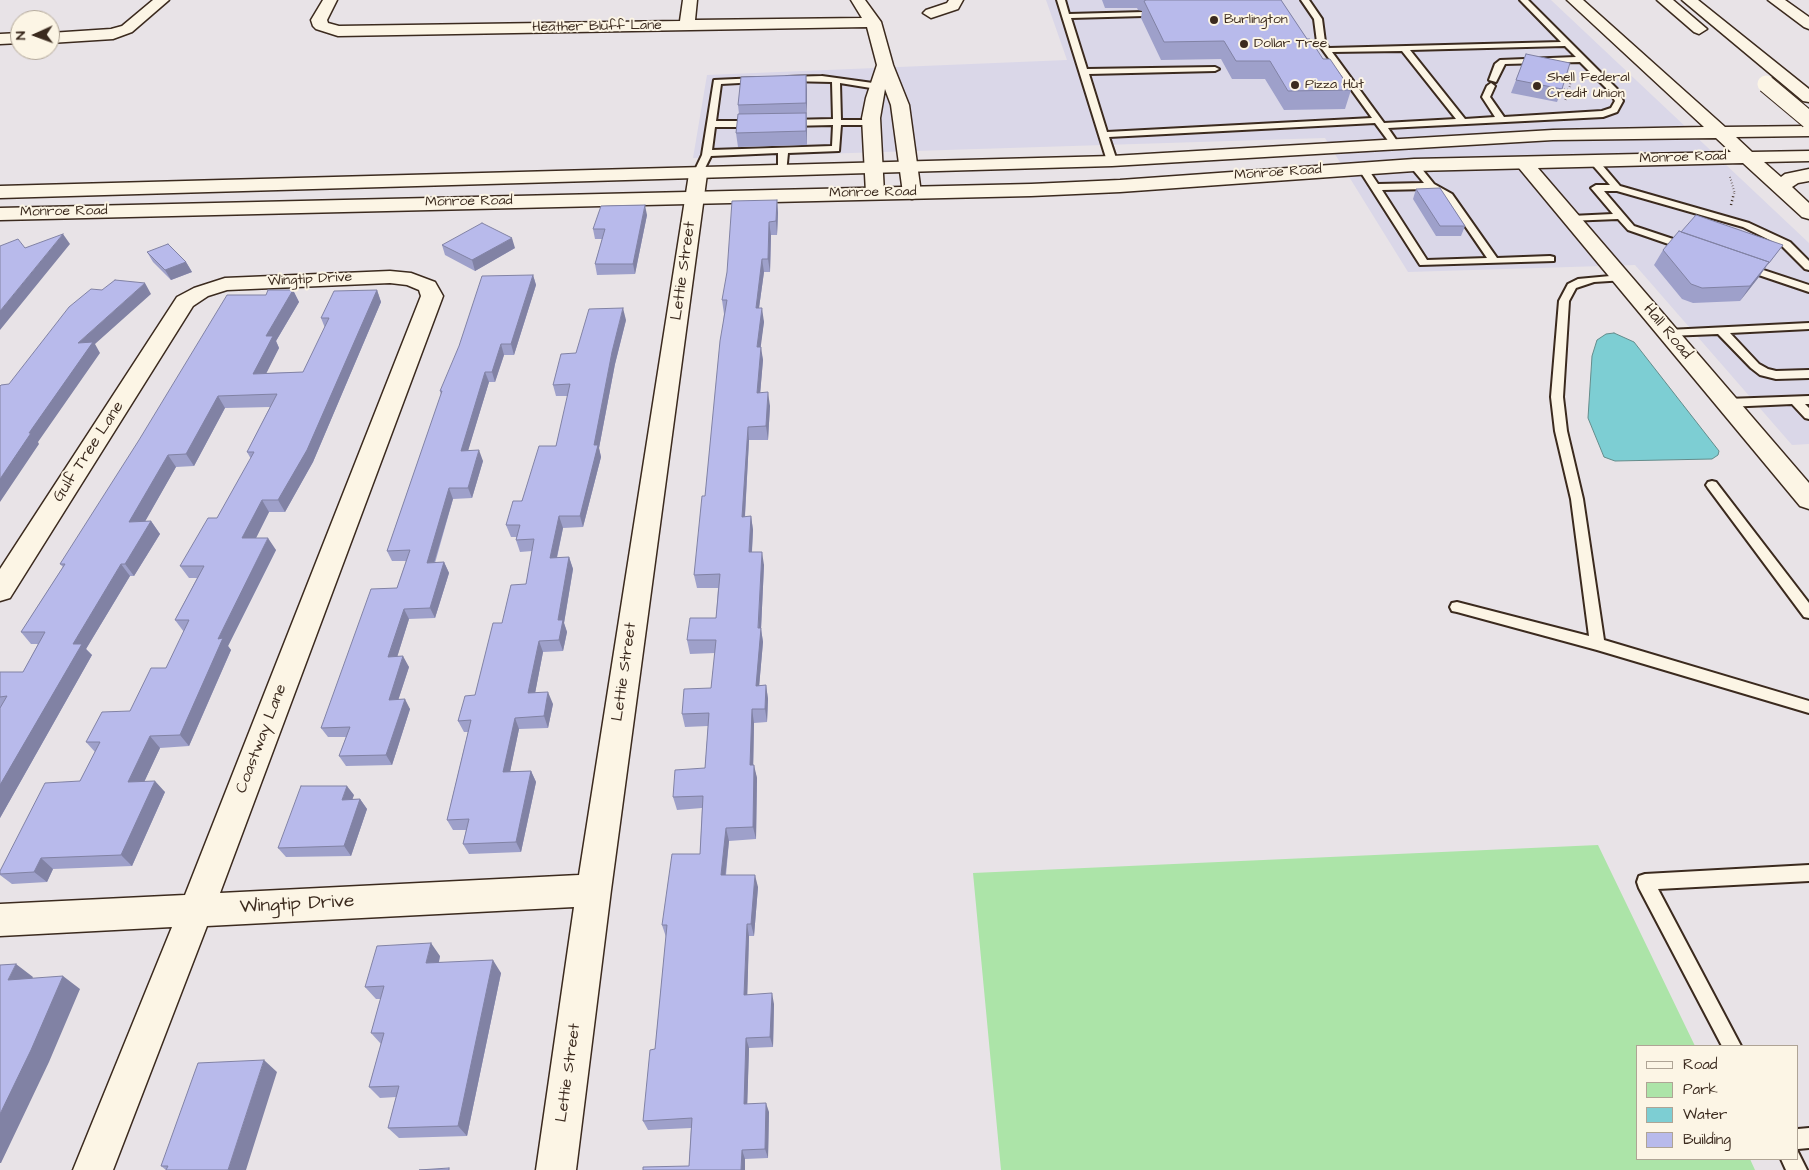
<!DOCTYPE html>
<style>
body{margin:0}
#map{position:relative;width:1809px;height:1170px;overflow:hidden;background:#e8e3e7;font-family:"Architects Daughter",sans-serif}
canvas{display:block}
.legend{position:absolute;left:1636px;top:1045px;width:162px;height:115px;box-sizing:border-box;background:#fcf5e5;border:1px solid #afa495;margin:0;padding:6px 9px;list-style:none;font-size:15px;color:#3b2a1e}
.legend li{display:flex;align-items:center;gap:10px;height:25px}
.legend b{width:25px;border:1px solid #afa495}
.north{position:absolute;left:10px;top:10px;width:50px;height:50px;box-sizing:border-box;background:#fcf5e5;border:1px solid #afa495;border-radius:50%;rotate:268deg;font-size:14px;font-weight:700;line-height:20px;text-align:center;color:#3b2a1e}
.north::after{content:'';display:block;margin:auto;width:18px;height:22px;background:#3b2a1e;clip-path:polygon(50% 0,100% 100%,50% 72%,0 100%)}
</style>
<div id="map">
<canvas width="1809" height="1170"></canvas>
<ul class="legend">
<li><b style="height:6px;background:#fcf5e5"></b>Road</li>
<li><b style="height:14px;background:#ace4a8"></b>Park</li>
<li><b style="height:14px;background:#7dced3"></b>Water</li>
<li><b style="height:14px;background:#b8baeb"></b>Building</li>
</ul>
<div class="north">N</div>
</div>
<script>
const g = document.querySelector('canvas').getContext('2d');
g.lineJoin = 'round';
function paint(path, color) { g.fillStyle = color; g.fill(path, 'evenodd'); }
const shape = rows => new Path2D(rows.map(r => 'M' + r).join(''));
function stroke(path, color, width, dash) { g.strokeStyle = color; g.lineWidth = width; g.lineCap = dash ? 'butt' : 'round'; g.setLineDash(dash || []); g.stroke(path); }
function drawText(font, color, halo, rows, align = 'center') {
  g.font = font + ' "Architects Daughter",sans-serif'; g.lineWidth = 4; g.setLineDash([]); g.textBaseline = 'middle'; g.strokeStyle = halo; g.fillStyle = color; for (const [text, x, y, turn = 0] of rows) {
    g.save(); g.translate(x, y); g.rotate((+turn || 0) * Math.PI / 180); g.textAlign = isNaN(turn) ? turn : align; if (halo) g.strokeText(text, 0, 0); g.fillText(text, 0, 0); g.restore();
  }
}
paint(shape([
 [1046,0,1551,0,1809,243,1809,444,1792,445,1635,265,1408,272,1325,138,693,158,707,75,1067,60]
]), '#dad7e8');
paint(shape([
 [1598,845,1695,1046,1638,1046,1638,1159,1750,1159,1755,1170,1001,1170,973,873]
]), '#ace4a8');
const water = shape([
 [1614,333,1634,342,1719,451,1718,455,1712,459,1615,461,1604,457,1588,418,1592,356,1597,340,1606,334,1614,333]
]);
paint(water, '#7dced3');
stroke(water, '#638c8b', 1);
const service = shape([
 [1057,0,1065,0,1069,14,1144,12,1148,14,1144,16,1071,18,1087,69,1215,67,1219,69,1215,71,1089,74,1107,132,1372,118,1317,42,1314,19,1301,0,1309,0,1322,19,1325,42,1329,48,1561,42,1520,0,1528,0,1617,89,1623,101,1617,112,1603,117,1388,128,1399,144,1395,147,1392,146,1375,123,1109,137,1117,161,1112,164,1107,161,1057,0],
 [1565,46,1576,57,1500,60,1495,64,1489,80,1496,82,1505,64,1580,62,1610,92,1615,101,1611,108,1602,111,1504,117,1490,97,1495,86,1491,83,1487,86,1482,97,1495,117,1465,119,1410,50,1565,46],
 [1402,51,1456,119,1384,123,1332,52,1402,51],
 [822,76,880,84,881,86,877,89,840,83,841,120,872,120,876,123,875,125,841,125,839,151,788,153,786,173,778,171,778,153,711,156,701,176,695,176,693,174,702,155,714,80,758,78,762,80,758,82,721,84,716,121,754,121,758,124,754,127,715,127,712,150,832,146,833,125,788,126,784,123,788,120,833,119,832,82,787,81,783,79,787,77,822,76],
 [1594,158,1597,159,1620,186,1749,223,1790,242,1809,261,1809,270,1805,269,1782,246,1743,227,1617,191,1604,191,1634,226,1691,245,1691,249,1683,249,1628,230,1618,219,1568,221,1568,217,1571,216,1613,214,1591,188,1596,185,1610,185,1589,161,1594,158],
 [1414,162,1417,163,1434,184,1452,194,1497,258,1550,256,1554,257,1554,261,1420,265,1358,168,1366,166,1378,184,1424,183,1409,165,1414,162],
 [1429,189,1446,198,1487,258,1427,260,1382,190,1429,189],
 [1745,264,1809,285,1809,292,1741,269,1740,267,1745,264],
 [1621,275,1625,276,1625,280,1594,282,1576,288,1569,301,1563,397,1567,431,1583,499,1604,640,1809,701,1809,713,1597,650,1457,612,1452,611,1450,607,1452,603,1457,602,1589,636,1571,499,1555,431,1551,397,1559,301,1568,284,1578,279,1621,275],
 [1809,323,1809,329,1730,333,1759,364,1768,369,1776,371,1809,370,1809,378,1776,379,1760,375,1751,368,1718,334,1668,336,1662,333,1668,330,1809,323],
 [1809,396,1809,404,1805,404,1809,408,1809,419,1805,418,1792,404,1727,407,1721,403,1727,399,1809,396],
 [1712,481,1716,482,1809,603,1809,618,1804,617,1708,488,1706,485,1708,482,1712,481],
 [1809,865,1809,881,1658,889,1741,1046,1722,1046,1639,888,1637,882,1639,876,1645,874,1809,865],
 [1809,1128,1809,1148,1798,1149,1798,1129,1809,1128],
 [1798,1152,1807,1170,1786,1170,1781,1159,1798,1159,1798,1152]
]);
const minor = shape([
 [153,0,169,0,132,32,113,39,50,43,50,33,111,29,122,26,153,0],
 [323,0,337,0,327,20,328,23,339,26,680,21,683,0,697,0,695,20,862,18,851,0,865,0,881,22,893,65,909,105,921,193,919,197,912,199,905,197,903,193,891,105,885,89,880,118,884,193,882,197,875,199,868,197,866,193,862,118,866,98,877,65,867,27,338,36,316,29,313,26,311,20,323,0],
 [949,0,963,0,958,9,931,18,923,13,926,10,947,3,949,0],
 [20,33,20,43,0,44,0,34,20,33],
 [1525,158,1531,160,1809,483,1809,509,1800,506,1519,168,1516,164,1519,160,1525,158],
 [698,168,705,170,707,174,611,890,576,1170,536,1170,574,907,207,926,113,1170,73,1170,172,927,0,936,0,904,185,895,421,296,419,290,407,285,390,283,227,290,208,296,193,306,10,598,0,601,0,569,177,297,194,288,225,278,390,271,411,273,435,282,443,296,220,893,579,875,689,174,691,170,698,168]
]);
const secondary = shape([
 [1567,0,1583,0,1725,127,1809,126,1809,136,1736,137,1752,152,1809,151,1809,161,1764,162,1781,177,1785,174,1809,169,1809,181,1798,183,1792,187,1809,203,1809,219,1802,217,1743,163,1414,171,1120,192,1031,196,0,220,0,208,1031,184,1120,180,1414,159,1731,152,1716,138,1553,140,1112,166,0,198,0,186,1112,156,1553,130,1704,127,1567,0],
 [1768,0,1785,0,1809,17,1809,29,1804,27,1768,0]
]);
const motorway = shape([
 [1657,0,1673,0,1707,29,1699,34,1694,32,1657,0],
 [1682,0,1698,0,1809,89,1809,102,1803,101,1682,0]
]);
stroke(service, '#3b2a1e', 4);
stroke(minor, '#3b2a1e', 3);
stroke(secondary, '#3b2a1e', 3);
stroke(motorway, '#3b2a1e', 3);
stroke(shape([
 [1561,89,1569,90,1565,101],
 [1569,90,1572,75],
 [1730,177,1735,194]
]), '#3b2a1e', 2, [0.5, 2.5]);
stroke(shape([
 [1731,205,1734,193]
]), '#3b2a1e', 2.5, [1, 3]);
paint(service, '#fcf5e5');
paint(minor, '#fcf5e5');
paint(secondary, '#fcf5e5');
paint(motorway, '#fcf5e5');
const motorwayBridge = shape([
 [1766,84,1809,120]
]);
stroke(motorwayBridge, '#3b2a1e', 19, []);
stroke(motorwayBridge, '#fcf5e5', 17);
paint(shape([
 [1102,0,1281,0,1307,39,1323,59,1351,90,1345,109,1284,110,1265,79,1232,79,1221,59,1161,60,1141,18,1142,11,1138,10,1137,8,1105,8],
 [1526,54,1562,89,1557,102,1511,93],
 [806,75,807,145,738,147,736,133,739,114,738,105],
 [1416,189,1465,226,1461,236,1436,236,1413,199],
 [777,200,778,213,777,235,771,235,770,272,764,272,759,308,764,322,760,347,763,360,760,393,770,406,768,440,749,440,745,517,751,516,753,530,752,552,764,565,761,629,763,642,759,686,766,685,768,699,767,722,754,723,753,765,757,778,756,839,729,841,726,875,758,887,754,936,749,936,747,995,774,1004,773,1047,749,1048,747,1104,769,1112,768,1158,745,1159,745,1170,643,1170,689,1166,691,1128,648,1130,643,1121,655,1049,666,937,662,925,700,854,702,808,677,810,673,797,705,768,708,726,685,727,682,714,711,688,715,653,690,654,687,640,716,618,718,588,697,588,694,575,705,496,724,314,722,300],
 [647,215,635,274,597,275,595,264,602,239,595,239,593,229],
 [442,245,515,248,475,271,445,255],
 [1783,245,1740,301,1693,303,1682,299,1654,265,1663,250],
 [147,252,186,262,192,272,171,280,153,262],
 [533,275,536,285,514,355,504,355,495,382,489,382,468,450,483,461,472,498,453,499,435,563,444,562,449,573,435,618,409,619,397,657,409,667,398,700,410,709,392,765,346,766,339,756,346,737,328,737,321,728,397,588,406,561,392,561,387,551,441,395,440,391],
 [293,290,299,302,276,341,279,348,266,373,303,372,325,328,321,318,377,290,381,302,313,462,285,512,269,512,256,538,276,550,228,646,231,650,189,746,160,748,144,782,165,792,132,866,53,869,47,882,12,884,0,875,0,871,80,781,95,752,86,742,130,711,166,668,184,632,175,620,197,578,189,578,180,566,217,518,251,459,247,452,270,407,225,408,194,466,176,467,145,521,151,521,160,534,134,576,130,576,86,649,92,655,0,818,0,672,23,672,38,644,31,644,21,632,63,567,60,564,266,295],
 [626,320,615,364,599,448,601,457,583,527,563,528,557,558,569,557,573,569,564,623,567,632,563,651,543,652,535,693,553,704,548,728,519,729,510,771,531,771,536,782,521,852,469,854,463,844,466,830,453,830,447,820,468,732,464,732,458,721,475,695,502,623,526,584,532,551,520,552,516,540,517,537,511,537,506,525,556,446,568,396,556,396,553,385,576,353],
 [354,795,352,799,360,799,367,809,351,856,286,857,278,848],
 [440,956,439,962,501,973,467,1136,399,1138,388,1128,396,1097,380,1098,369,1087,381,1044,371,1033,381,999,376,999,365,987],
 [277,1072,166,1170,161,1166]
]), '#9ea0ca');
paint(shape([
 [806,75,807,89,807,118,806,103],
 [806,113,807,127,807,145,806,131],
 [777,200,778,213,777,235,776,221],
 [645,205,647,215,635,274,633,264],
 [769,222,771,235,770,272,768,259],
 [63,234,70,244,0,330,0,311],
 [512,238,515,248,475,271,472,260],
 [762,259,764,272,757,322,756,308],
 [186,262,192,272,171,280,165,270],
 [1769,262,1759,277,1740,301,1750,286],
 [533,275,536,285,514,355,511,344],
 [145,283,151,294,95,344,100,353,38,442,39,444,0,502,0,479,29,433,78,343],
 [293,290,299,302,276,341,279,348,260,386,253,374,266,336],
 [377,290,381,302,313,462,285,512,278,500],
 [623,308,626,320,615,364,599,448,601,457,583,527,580,516,612,352],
 [762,308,764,322,759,360,757,347],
 [501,344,504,355,495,382,492,372],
 [761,347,763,360,759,407,757,393],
 [485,372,489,382,465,461,461,451],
 [768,392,770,406,768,440,766,426],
 [218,396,225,408,194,466,186,454],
 [748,427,749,440,744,531,742,517],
 [479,450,483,461,472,498,468,488],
 [168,455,176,467,138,534,129,522],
 [449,488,453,499,431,573,427,563],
 [262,500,269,512,250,550,242,538],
 [559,516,563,528,554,570,550,558],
 [751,516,753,530,751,566,749,552],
 [151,521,160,534,134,576,125,564],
 [268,538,276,550,228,646,231,650,189,746,180,735,218,639],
 [762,552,764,565,761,629,763,642,758,699,756,686],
 [569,557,573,569,564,623,567,632,563,651,559,640,558,620],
 [444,562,449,573,435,618,430,608],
 [121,564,130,576,86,649,92,655,0,818,0,785,73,644],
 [404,609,409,619,394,667,388,657],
 [539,641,543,652,533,704,528,693],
 [403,656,409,667,395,710,389,700],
 [766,685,768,699,767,722,765,709],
 [548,692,553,704,548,728,544,716],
 [405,699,410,709,392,765,386,755],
 [752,709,754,723,753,778,750,765],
 [515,718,519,729,508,782,503,772],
 [150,736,160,748,139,793,128,782],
 [754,765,757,778,756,839,753,827],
 [531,771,536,782,521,852,516,842],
 [155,781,165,792,132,866,121,855],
 [347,786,354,795,349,809,342,800],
 [360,799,367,809,351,856,344,846],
 [726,828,729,841,724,887,721,875],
 [41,858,53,869,47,882,34,872],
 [755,875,758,887,754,936,751,924],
 [747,924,749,936,747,1006,744,995],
 [431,943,440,956,436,975,426,963],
 [493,960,501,973,467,1136,458,1126],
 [16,964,33,977,26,992,8,980],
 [63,976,80,989,49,1062,1,1163,0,1163,0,1114],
 [772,993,774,1004,773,1047,770,1037],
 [746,1038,749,1048,747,1114,744,1104],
 [264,1060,277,1072,246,1170,228,1170],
 [766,1103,769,1112,768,1158,765,1149],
 [742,1150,745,1159,745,1170,741,1170]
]), '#8182a4');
const building = shape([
 [1146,0,1281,0,1307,39,1310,39,1323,59,1330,59,1351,90,1288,91,1270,61,1236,61,1224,41,1164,42,1144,1,1146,0],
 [1526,54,1570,63,1562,89,1516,80,1526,54],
 [806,75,806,103,738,105,741,77,806,75],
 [806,113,806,131,736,133,738,114,806,113],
 [1440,188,1465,226,1440,226,1416,189,1440,188],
 [777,200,776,221,769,222,768,259,762,259,756,308,762,308,757,347,761,347,757,393,768,392,766,426,748,427,742,517,751,516,749,552,762,552,758,628,761,628,756,686,766,685,765,709,752,709,750,765,754,765,753,827,726,828,721,875,755,875,751,924,747,924,744,995,772,993,770,1037,746,1038,744,1104,766,1103,765,1149,742,1150,741,1170,643,1170,643,1167,689,1166,692,1118,643,1121,650,1050,655,1049,667,925,662,925,672,854,700,854,703,796,673,797,675,770,705,768,709,713,682,714,684,689,711,688,716,640,687,640,690,618,716,618,720,574,694,575,702,496,705,496,720,341,727,300,722,300,727,272,732,201,777,200],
 [645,205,633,264,595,264,605,229,593,229,601,206,645,205],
 [1696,215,1783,245,1769,263,1768,263,1769,262,1681,232,1696,215],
 [482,223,512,238,472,260,442,245,482,223],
 [1679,231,1769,262,1750,286,1702,288,1691,284,1663,250,1679,231],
 [63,234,0,311,0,246,18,239,25,248,63,234],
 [168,244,186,262,165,270,147,252,168,244],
 [533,275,511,344,501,344,492,372,485,372,461,451,479,450,468,488,449,488,427,563,444,562,430,608,404,609,388,657,403,656,389,700,405,699,386,755,339,756,350,727,321,728,371,589,397,588,410,550,387,551,442,391,440,391,459,346,482,276,533,275],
 [115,280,145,283,78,343,93,342,29,433,31,433,0,479,0,386,1,385,9,384,69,307,91,289,102,290,115,280],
 [268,290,293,290,266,336,273,336,253,374,303,372,329,318,321,318,334,291,377,290,307,450,278,500,262,500,242,538,268,538,218,639,223,638,180,735,150,736,128,782,155,781,121,855,41,858,34,872,0,874,0,871,45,783,80,781,100,742,86,742,102,712,130,711,151,668,166,668,189,620,175,620,204,566,180,566,208,518,217,518,254,452,247,452,277,394,218,396,186,454,168,455,129,522,151,521,125,564,121,564,73,644,82,644,0,785,0,708,7,696,0,697,0,672,23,672,45,632,21,632,65,564,60,564,139,440,227,295,266,295,268,290],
 [623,308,612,352,594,445,598,445,580,516,559,516,550,558,569,557,558,620,563,620,559,640,539,641,528,693,548,692,544,716,515,718,503,772,531,771,516,842,463,844,469,819,447,820,471,720,458,721,465,696,475,695,493,623,502,623,511,585,526,584,534,539,516,540,520,525,506,525,513,501,522,501,539,446,556,446,570,384,553,385,561,354,576,353,589,309,623,308],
 [301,786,347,786,342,800,360,799,344,846,278,848,301,786],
 [431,943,426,963,493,960,458,1126,388,1128,399,1086,369,1087,384,1033,371,1033,384,986,365,987,377,946,431,943],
 [16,964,8,980,63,976,31,1050,0,1114,0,965,16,964],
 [264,1060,228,1170,166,1170,168,1166,161,1166,198,1063,264,1060],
 [449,1168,449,1170,419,1170,449,1168]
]);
paint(building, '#b8baeb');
stroke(building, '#8182a4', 1);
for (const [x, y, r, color] of [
 [1214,20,5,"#3b2a1e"],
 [1244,44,5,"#3b2a1e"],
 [1295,85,5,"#3b2a1e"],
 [1537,86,5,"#3b2a1e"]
]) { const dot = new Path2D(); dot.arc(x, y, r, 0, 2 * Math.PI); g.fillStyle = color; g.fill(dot); stroke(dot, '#fcf5e5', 2); }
drawText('14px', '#3b2a1e', '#fcf5e5', [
 ["Burlington",1224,20],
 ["Dollar Tree",1254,44],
 ["Shell Federal",1547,78],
 ["Credit Union",1547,94],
 ["Pizza Hut",1305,85]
], 'left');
drawText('14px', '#3b2a1e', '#fcf5e5', [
 ["Heather Bluff Lane",597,27,-1],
 ["Monroe Road",1683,158,-2],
 ["Monroe Road",1278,173,-4],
 ["Monroe Road",873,193,-1],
 ["Monroe Road",469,202,-1],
 ["Monroe Road",64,212,-1],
 ["Wingtip Drive",310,280,-3]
]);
drawText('16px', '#3b2a1e', '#fcf5e5', [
 ["Lettie Street",684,271,-82],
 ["Hall Road",1667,332,50],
 ["Gulf Tree Lane",89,452,-57],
 ["Lettie Street",625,672,-82],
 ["Coastway Lane",262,739,-69],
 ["Lettie Street",569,1073,-82]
]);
drawText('19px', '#3b2a1e', '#fcf5e5', [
 ["Wingtip Drive",297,905,-3]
]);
</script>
